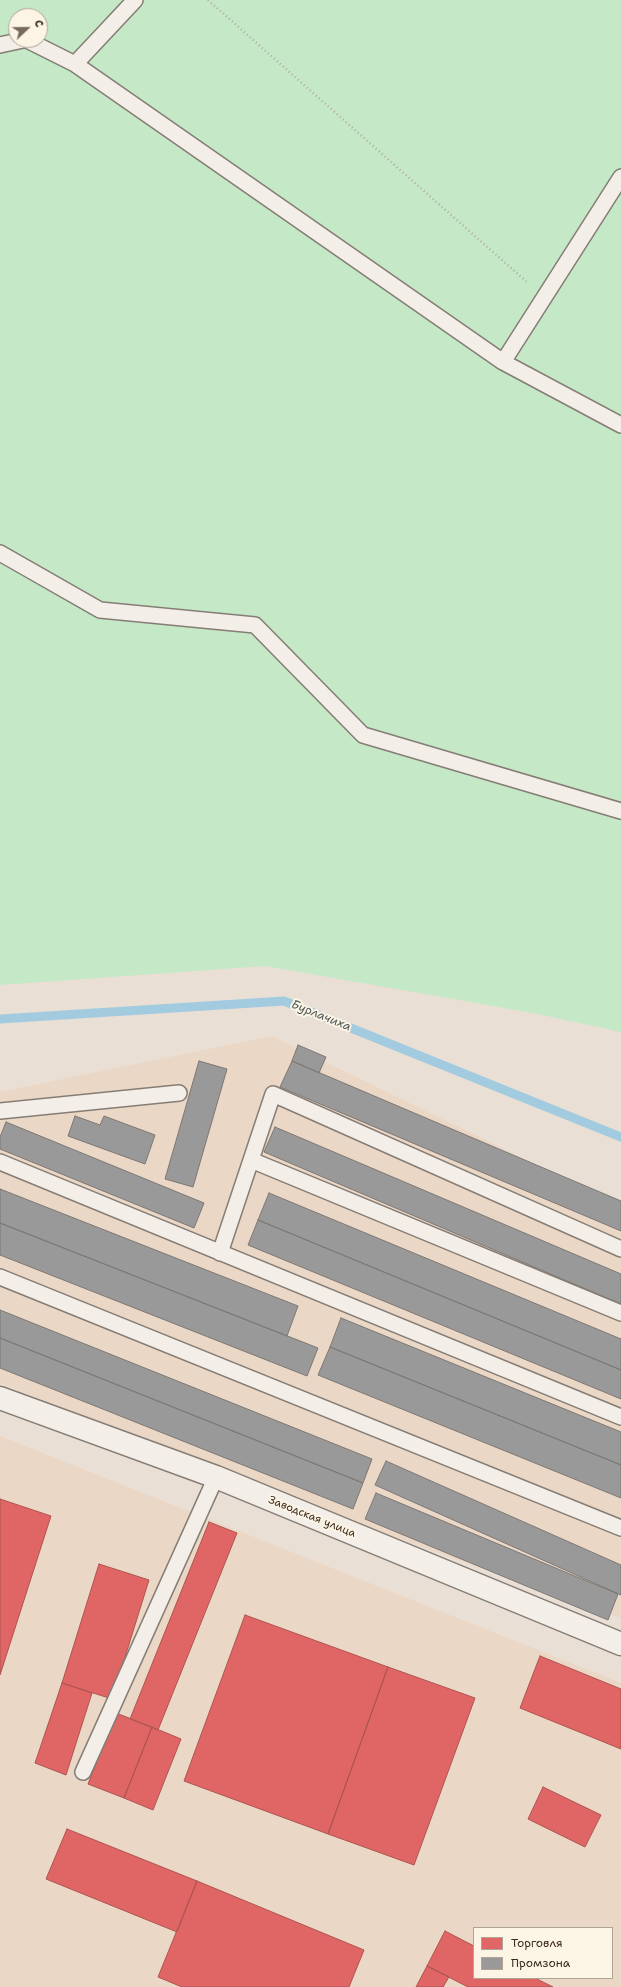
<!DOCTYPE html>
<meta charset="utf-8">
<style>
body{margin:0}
#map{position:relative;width:621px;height:1987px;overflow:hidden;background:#eadfd4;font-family:"Shantell Sans",sans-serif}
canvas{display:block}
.legend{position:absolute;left:473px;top:1927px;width:140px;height:52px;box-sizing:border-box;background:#fcf5e5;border:1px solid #afa495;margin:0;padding:5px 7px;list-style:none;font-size:12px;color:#3b2a1e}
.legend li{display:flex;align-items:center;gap:8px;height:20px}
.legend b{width:20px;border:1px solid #afa495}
.north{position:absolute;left:8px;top:8px;width:40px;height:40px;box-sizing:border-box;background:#fcf5e5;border:1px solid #afa495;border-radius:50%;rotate:68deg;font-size:11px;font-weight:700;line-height:16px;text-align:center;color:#3b2a1e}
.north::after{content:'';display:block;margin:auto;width:14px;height:18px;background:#78695e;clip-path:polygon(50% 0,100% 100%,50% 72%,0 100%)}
</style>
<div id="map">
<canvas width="621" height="1987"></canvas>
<ul class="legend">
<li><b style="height:11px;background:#e06666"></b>Торговля</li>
<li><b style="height:11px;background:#999"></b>Промзона</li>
</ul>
<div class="north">С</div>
</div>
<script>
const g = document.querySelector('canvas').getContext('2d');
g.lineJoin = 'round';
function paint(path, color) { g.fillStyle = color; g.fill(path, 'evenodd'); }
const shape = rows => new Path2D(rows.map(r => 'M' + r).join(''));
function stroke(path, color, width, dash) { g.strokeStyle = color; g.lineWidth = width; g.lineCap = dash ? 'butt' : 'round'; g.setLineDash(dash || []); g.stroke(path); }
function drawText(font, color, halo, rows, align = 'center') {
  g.font = font + ' "Shantell Sans",sans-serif'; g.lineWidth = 4; g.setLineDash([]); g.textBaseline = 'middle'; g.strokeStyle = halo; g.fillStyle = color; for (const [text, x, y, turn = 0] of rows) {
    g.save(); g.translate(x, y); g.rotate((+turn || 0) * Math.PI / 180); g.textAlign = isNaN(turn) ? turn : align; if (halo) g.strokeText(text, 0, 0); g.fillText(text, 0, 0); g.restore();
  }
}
paint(shape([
 [272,1036,621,1206,621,1618,352,1522,0,1383,0,1092],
 [0,1436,621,1683,621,1987,0,1987],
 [474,1928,612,1928,612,1978,474,1978]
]), '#ebd7c5');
paint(shape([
 [0,0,621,0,621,1032,533,1013,265,966,0,985],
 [16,16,40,16,40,40,16,40]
]), '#c5e8c7');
const shops = shape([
 [0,1499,51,1516,0,1675,0,1499],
 [209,1522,237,1533,158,1730,130,1719,209,1522],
 [99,1564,149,1580,112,1699,62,1683,99,1564],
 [245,1615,388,1667,328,1834,184,1781,245,1615],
 [540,1656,621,1689,621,1749,520,1708,540,1656],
 [388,1667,475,1698,414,1865,328,1834,388,1667],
 [62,1683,92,1693,66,1775,35,1763,62,1683],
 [116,1713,152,1727,124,1798,88,1784,116,1713],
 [152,1727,181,1739,153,1810,124,1798,152,1727],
 [543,1787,601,1815,585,1847,528,1819,543,1787],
 [67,1829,197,1881,177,1932,46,1879,67,1829],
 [197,1881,364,1950,349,1987,182,1987,158,1977,197,1881],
 [445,1931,474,1946,474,1978,535,1978,553,1987,468,1987,427,1966,445,1931],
 [427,1966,449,1977,443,1987,416,1987,427,1966]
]);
paint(shops, '#e06666');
stroke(shops, '#ae5450', 1);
const industry = shape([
 [298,1045,326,1057,319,1073,292,1061,298,1045],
 [199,1061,227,1069,193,1187,165,1179,199,1061],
 [292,1061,621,1201,621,1231,280,1087,292,1061],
 [75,1116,100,1125,104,1116,155,1135,145,1164,68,1136,75,1116],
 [6,1122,204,1203,194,1228,0,1149,0,1137,6,1122],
 [275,1127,621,1274,621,1304,264,1152,275,1127],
 [0,1189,298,1306,287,1336,0,1223,0,1189],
 [269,1193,621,1339,621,1370,258,1220,269,1193],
 [258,1220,621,1370,621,1399,248,1245,258,1220],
 [0,1223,318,1348,307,1376,0,1255,0,1223],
 [0,1310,372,1459,363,1483,0,1338,0,1310],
 [341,1318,621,1432,621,1465,330,1347,341,1318],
 [0,1338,363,1483,353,1509,0,1368,0,1338],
 [330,1347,621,1465,621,1498,318,1375,330,1347],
 [386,1461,621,1565,621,1595,375,1485,386,1461],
 [376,1493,618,1594,608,1620,365,1519,376,1493]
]);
paint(industry, '#999');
stroke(industry, '#7d7874', 1);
stroke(shape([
 [0,1019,284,1001,621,1137]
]), '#a3cbe0', 9);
const service = shape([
 [27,40,75,64,503,362,621,425],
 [0,45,23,40],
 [75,64,135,0],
 [503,362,621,177],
 [0,553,100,610,255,625,363,735,621,811],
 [0,1111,179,1093],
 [251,1160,621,1313],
 [0,1162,621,1417],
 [220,1253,273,1094,621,1249],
 [0,1277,621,1528],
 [83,1772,216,1477]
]);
const minor = shape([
 [0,1398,216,1477,621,1644]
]);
stroke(service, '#857d75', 18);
stroke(minor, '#857d75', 25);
stroke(shape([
 [208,0,528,283]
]), '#b1aca5', 2.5, [1, 3]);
stroke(service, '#f3efe8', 15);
stroke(minor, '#f3efe8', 22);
drawText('11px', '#3b2a1e', '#fcf5e5', [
 ["Заводская улица",312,1517,22]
]);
drawText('italic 12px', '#51585a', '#fcf5e5', [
 ["Бурлачиха",321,1016,22]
]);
</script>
